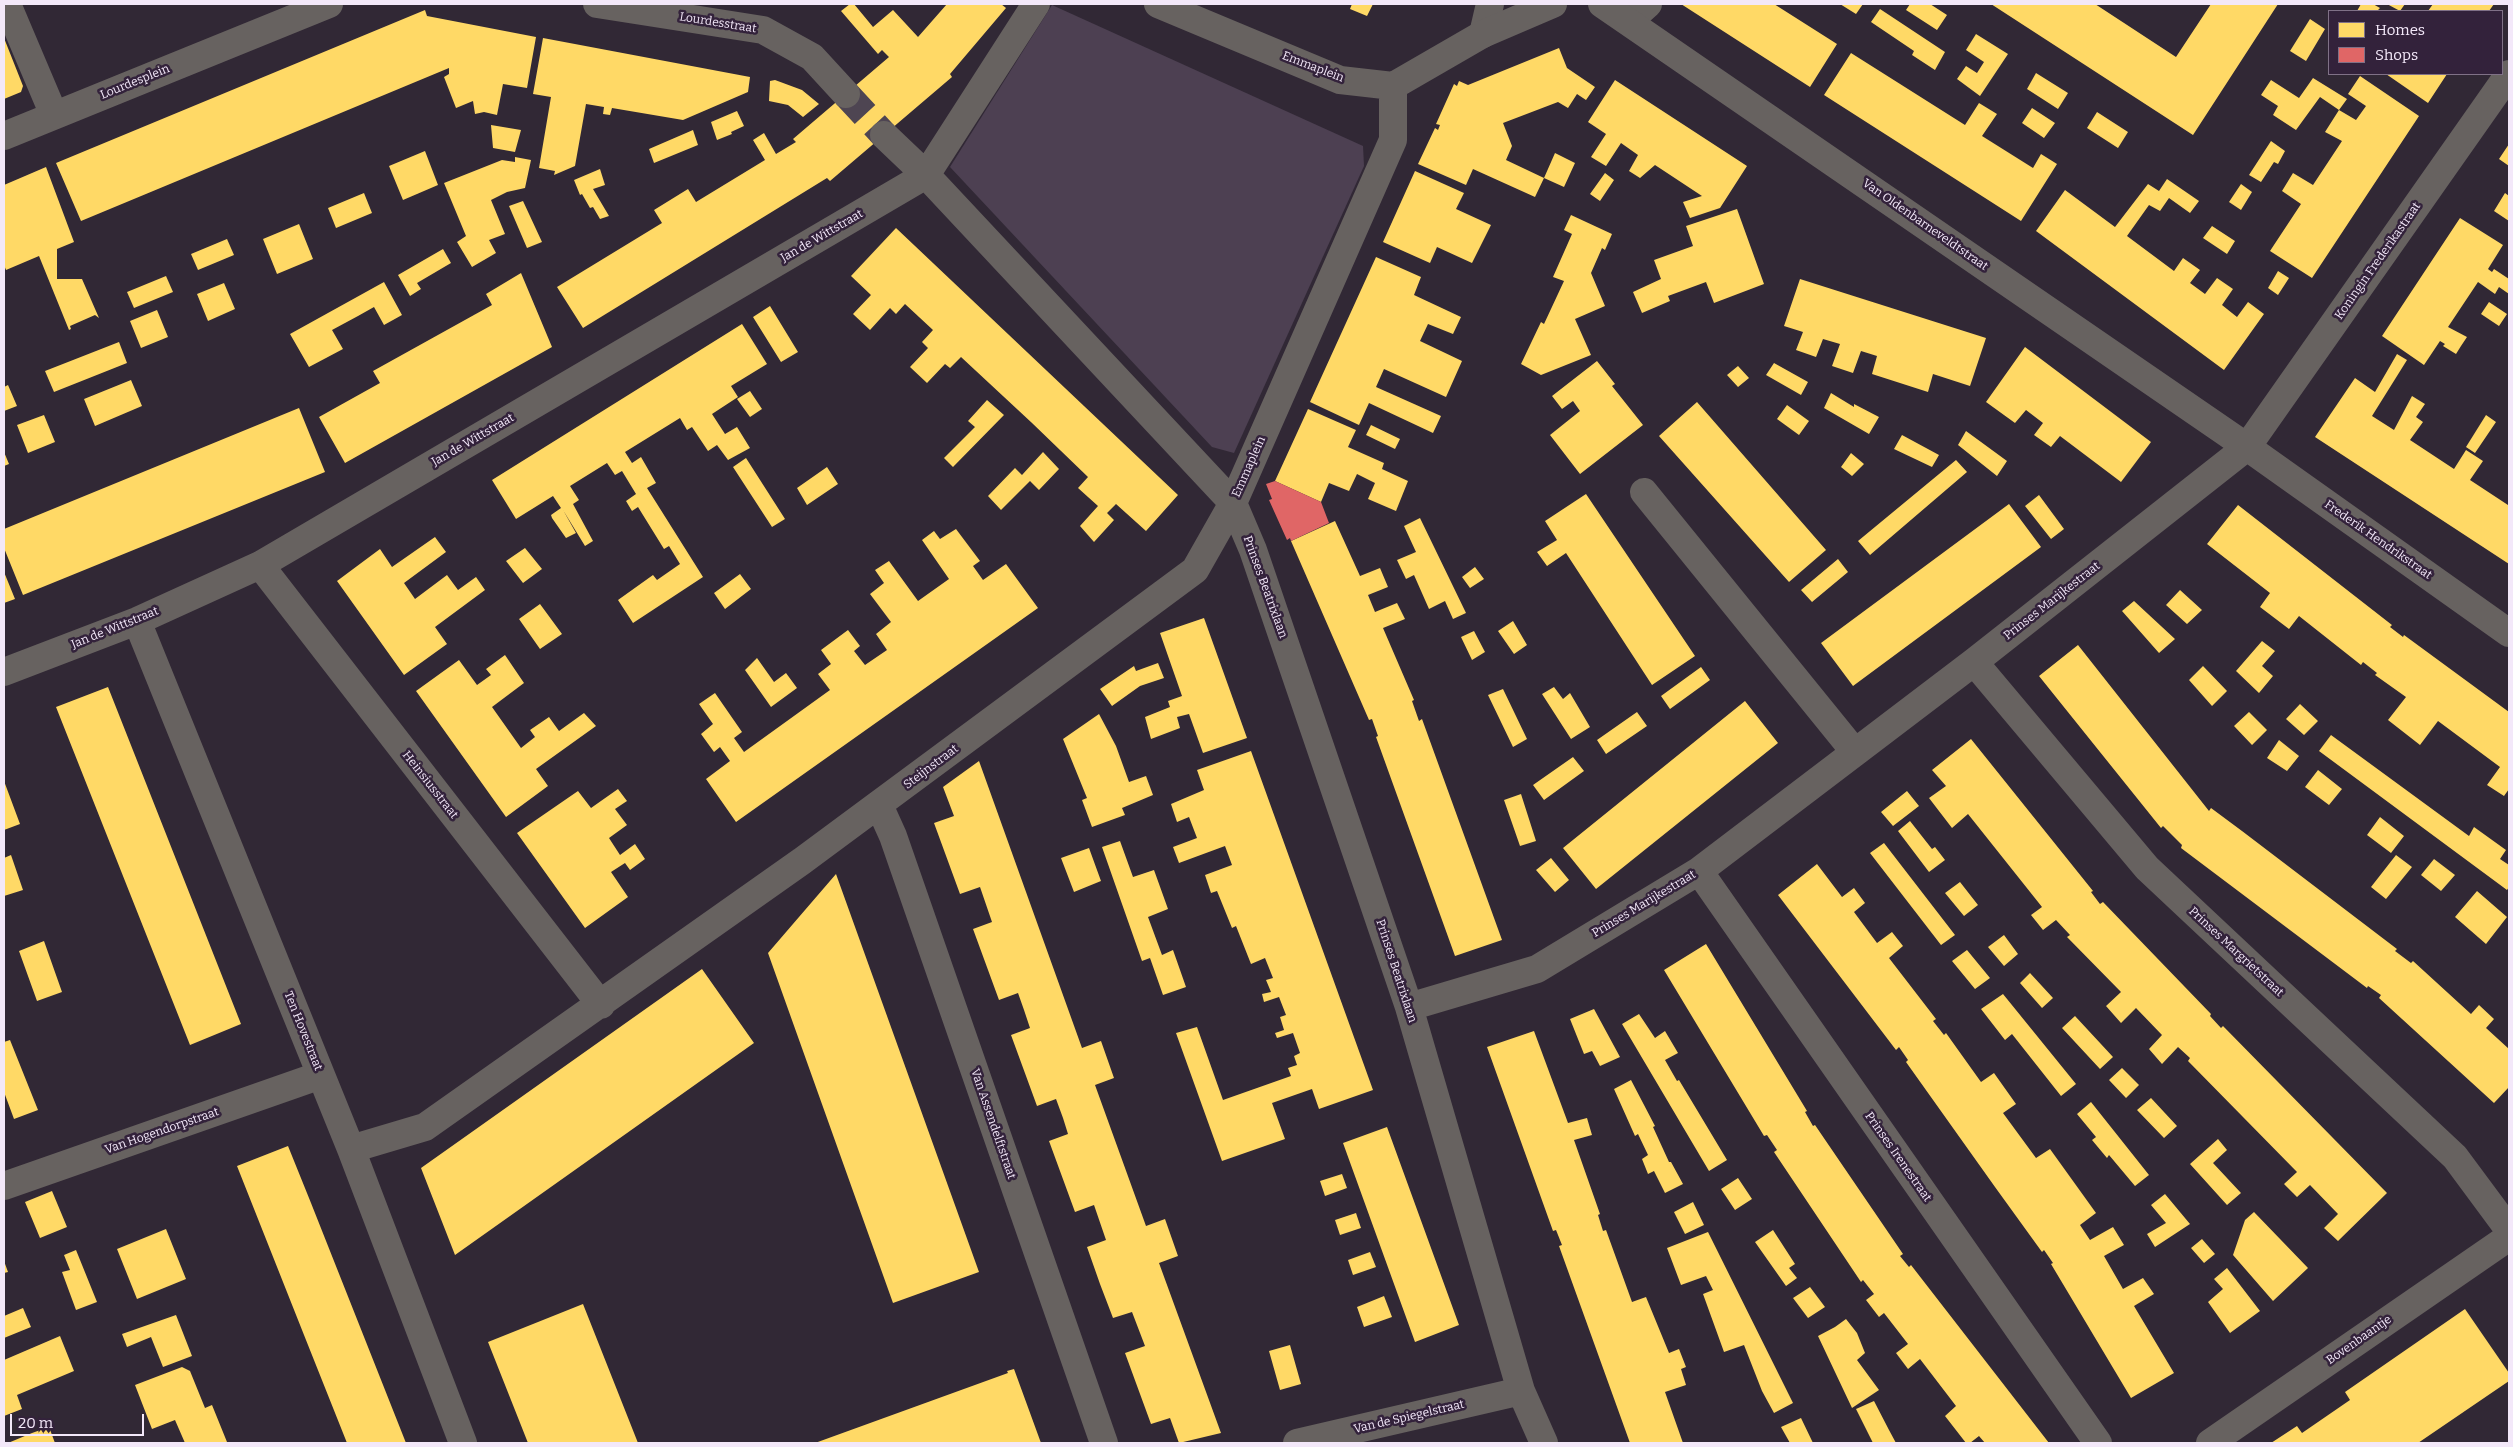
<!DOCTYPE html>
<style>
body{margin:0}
#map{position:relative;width:2513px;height:1447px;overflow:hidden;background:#312835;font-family:Bitter,serif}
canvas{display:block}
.frame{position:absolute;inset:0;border:5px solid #f3e8f9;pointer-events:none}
.legend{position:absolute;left:2328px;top:10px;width:175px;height:65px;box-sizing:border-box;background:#33223b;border:1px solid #807187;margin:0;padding:6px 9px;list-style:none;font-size:15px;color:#f3e8f9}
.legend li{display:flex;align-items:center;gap:10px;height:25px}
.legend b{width:25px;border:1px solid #807187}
.scale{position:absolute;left:10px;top:1414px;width:134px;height:22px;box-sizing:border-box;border:2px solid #f3e8f9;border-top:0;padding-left:6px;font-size:15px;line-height:18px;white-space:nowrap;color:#f3e8f9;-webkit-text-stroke:4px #33223b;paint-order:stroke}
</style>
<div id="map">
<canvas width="2513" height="1447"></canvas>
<div class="frame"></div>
<ul class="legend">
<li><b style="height:14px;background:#ffd966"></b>Homes</li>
<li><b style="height:14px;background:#e06666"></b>Shops</li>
</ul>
<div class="scale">20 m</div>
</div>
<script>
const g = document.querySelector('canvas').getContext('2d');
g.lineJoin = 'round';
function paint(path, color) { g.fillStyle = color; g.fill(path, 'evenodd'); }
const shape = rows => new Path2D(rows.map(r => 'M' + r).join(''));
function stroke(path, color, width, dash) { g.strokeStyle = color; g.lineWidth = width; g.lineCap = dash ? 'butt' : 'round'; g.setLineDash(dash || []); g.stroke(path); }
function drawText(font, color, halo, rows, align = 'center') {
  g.font = font + ' Bitter,serif'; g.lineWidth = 5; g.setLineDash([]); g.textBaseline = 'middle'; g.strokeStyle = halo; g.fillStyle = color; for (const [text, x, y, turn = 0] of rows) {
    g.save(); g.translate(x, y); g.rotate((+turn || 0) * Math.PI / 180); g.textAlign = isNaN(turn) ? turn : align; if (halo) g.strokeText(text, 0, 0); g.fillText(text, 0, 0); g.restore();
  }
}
paint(shape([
 [1052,5,1363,146,1364,166,1234,453,1212,447,950,167]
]), '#4d4052');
paint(shape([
 [850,4,854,4,873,27,893,10,918,37,947,4,1001,4,1006,8,950,74,952,77,830,181,827,178,583,328,557,287,662,223,654,210,688,189,696,202,765,160,753,140,764,133,776,154,796,142,793,139,889,57,882,50,878,54,841,11],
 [1352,4,1373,4,1367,16,1350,9],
 [1681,4,1774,4,1837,44,1810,87],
 [1840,4,1863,4,1856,14],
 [1910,4,1930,4,1947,15,1937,30,1906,10],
 [1991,4,2095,4,2176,57,2211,4,2278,4,2193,135],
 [2361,4,2373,4,2380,8,2377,11,2357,11],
 [2387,4,2405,4,2400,11],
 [2433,4,2494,4,2489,11,2428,11],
 [1880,9,1945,52,1935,70,1912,55,1914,51,1871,22],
 [425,10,427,16,536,37,527,88,503,84,497,115,484,112,475,114,473,101,456,108,444,77,449,74,449,68,81,221,56,163],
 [2310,19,2325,29,2306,61,2290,51],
 [1976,34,2008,54,1980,96,1957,79,1966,66,1977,73,1984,62,1966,50],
 [4,38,23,86,21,92,4,99],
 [543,38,750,77,748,92,683,120,612,108,610,115,603,114,604,107,586,104,575,166,554,175,555,171,539,168,551,97,533,94],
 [1559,48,1567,68,1595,87,1586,100,1577,94,1568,108,1558,102,1503,123,1512,146,1506,160,1544,178,1535,197,1473,169,1466,185,1418,164,1435,128,1438,130,1440,125,1436,124,1454,84,1457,86,1459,81,1468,85],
 [1851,53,1965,125,1979,103,1997,114,1982,136,2033,168,2041,154,2057,164,2021,221,1824,95],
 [2036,73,2068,93,2058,109,2027,89],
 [2386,74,2447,74,2428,103],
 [2360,76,2419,116,2312,278,2270,251,2301,204,2282,191,2293,173,2313,185,2342,141,2325,132,2339,110,2356,120,2366,106,2348,94],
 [2313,78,2347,99,2339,110,2320,97,2296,130,2273,115,2278,106,2261,95,2271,80,2299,98],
 [775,80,802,90,819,104,803,117,788,105,769,101,770,81],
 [1615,80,1747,166,1720,208,1690,218,1683,202,1702,196,1655,165,1640,178,1629,171,1638,155,1621,143,1606,166,1591,157,1606,134,1588,122],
 [2032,108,2055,123,2044,138,2022,123],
 [737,111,744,126,731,132,732,134,717,140,711,122],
 [2097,112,2128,132,2118,148,2087,128],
 [491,125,521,130,515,152,493,148],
 [693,130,698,145,654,163,649,149],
 [2271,141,2285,151,2278,164,2274,162,2261,182,2249,175],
 [2509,144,2509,166,2499,159],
 [425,151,438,185,403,200,389,166],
 [1555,153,1575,163,1564,187,1544,178],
 [515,157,531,160,525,188,507,192,491,200,505,234,489,240,496,253,472,267,457,242,466,236,444,183,502,160,515,162],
 [46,167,74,242,57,249,57,279,82,279,99,318,95,315,70,326,71,329,69,330,39,256,6,270,4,265,4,185],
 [600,169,605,185,593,189,609,216,600,219,593,207,590,208,582,194,580,195,574,180],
 [1415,171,1464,193,1456,209,1491,225,1472,263,1437,247,1430,263,1383,242],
 [1605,173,1614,180,1600,201,1590,194],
 [2167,179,2199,201,2190,213,2169,198,2160,211,2149,205,2127,236,2174,271,2183,258,2200,270,2190,283,2205,294,2217,278,2233,289,2222,305,2237,317,2248,302,2264,314,2224,370,2036,231,2065,190,2115,227,2148,184,2159,191],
 [2241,184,2252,192,2241,210,2229,202],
 [364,193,372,213,336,228,328,208],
 [2505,193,2509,196,2509,221,2494,211],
 [523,201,542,242,527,248,509,206],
 [1737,209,1764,284,1714,303,1706,282,1668,296,1670,301,1642,313,1633,292,1661,279,1654,260,1693,246,1686,226],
 [1571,215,1612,234,1605,250,1602,248,1591,273,1605,306,1575,319,1591,355,1541,375,1521,364,1541,322,1544,324,1564,281,1553,277,1572,234,1564,230],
 [2460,218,2503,245,2488,269,2492,272,2494,269,2509,279,2509,294,2499,287,2495,294,2478,282,2448,327,2467,337,2461,346,2456,354,2443,346,2445,344,2440,341,2424,365,2382,336],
 [299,224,313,259,277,274,263,239],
 [2212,226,2235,241,2227,254,2203,238],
 [896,228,1178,495,1146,531,1116,504,1107,513,1114,520,1094,542,1080,526,1098,506,1078,488,1088,477,1032,423,961,357,950,368,945,364,927,383,910,367,928,348,922,342,933,330,905,304,896,314,890,308,870,330,853,314,871,295,851,276],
 [227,239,234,255,198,270,191,254],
 [443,249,451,263,417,283,421,289,410,296,398,275],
 [1376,257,1421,277,1414,295,1461,317,1453,334,1428,324,1420,341,1462,361,1446,397,1384,369,1376,387,1441,416,1433,433,1369,403,1359,425,1310,402],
 [2278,271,2289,278,2278,295,2268,288],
 [521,273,552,347,345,463,319,417,380,383,373,371,492,305,486,294],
 [166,276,173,292,134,308,127,292],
 [1800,279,1986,338,1970,386,1933,374,1928,392,1872,374,1877,356,1861,351,1853,373,1832,366,1840,344,1823,339,1816,357,1796,350,1803,332,1784,326],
 [384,282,402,315,384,325,374,307,358,316,332,330,343,349,309,367,290,334],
 [224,283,235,309,208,321,197,294],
 [2489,302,2507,314,2499,326,2481,314],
 [770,306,798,352,781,362,753,317],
 [157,310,168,337,141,348,130,321],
 [742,324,767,364,731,386,738,397,712,414,725,434,737,427,750,448,728,460,717,445,708,451,692,427,687,430,680,418,625,452,632,463,641,457,656,483,647,488,703,577,633,623,618,600,653,575,657,580,680,564,669,546,664,549,638,507,632,511,626,501,636,494,622,471,615,475,607,463,570,486,579,500,573,504,593,541,585,546,563,510,576,533,566,538,552,518,551,515,561,508,553,496,516,519,492,480],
 [119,342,127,363,54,392,45,371],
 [2025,347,2151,442,2121,482,2060,436,2051,447,2034,435,2043,423,2026,410,2015,423,1986,402],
 [2397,354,2407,360,2372,416,2394,430,2412,396,2425,404,2416,417,2423,422,2410,440,2454,469,2466,450,2483,461,2470,480,2508,505,2509,502,2509,564,2315,437,2355,378,2375,392],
 [1597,361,1615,384,1612,386,1643,425,1580,474,1550,435,1580,411,1573,401,1562,409,1552,396],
 [1774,363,1808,382,1801,395,1766,375],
 [1738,366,1749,378,1738,387,1727,375],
 [131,380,142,406,95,426,84,399],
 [8,385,17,406,4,411,4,387],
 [750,391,762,409,750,417,737,399],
 [1831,393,1854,407,1854,404,1879,417,1869,434,1824,408],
 [987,400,1004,415,953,467,944,458,975,427,968,421],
 [1697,402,1826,550,1789,582,1659,436],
 [1787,405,1809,421,1799,435,1777,419],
 [299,408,325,472,23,595,4,548,4,529],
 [1308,409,1356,430,1348,447,1384,463,1382,469,1408,481,1396,511,1368,499,1375,483,1357,474,1349,491,1329,483,1321,502,1275,481],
 [44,415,55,442,28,453,17,425],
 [2486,415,2496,422,2475,453,2466,447],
 [1371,425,1400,439,1395,449,1366,435],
 [1966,431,2007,461,1997,476,1958,445],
 [1902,435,1939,455,1932,467,1894,449],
 [4,452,9,464,4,466],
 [1043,452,1059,469,1039,490,1030,481,1001,510,988,496,1015,468,1022,475],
 [1851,453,1864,464,1852,476,1841,467],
 [746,458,785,519,772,527,733,467],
 [1956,460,1967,472,1870,555,1858,541],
 [827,467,838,484,807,505,797,488],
 [1586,494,1695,656,1652,685,1566,553,1547,566,1537,552,1557,540,1545,521],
 [2039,495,2064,529,2051,539,2025,506],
 [2009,504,2041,547,1853,686,1821,643],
 [2238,505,2392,625,2390,627,2403,637,2404,635,2509,712,2509,789,2504,796,2487,785,2500,767,2438,721,2420,745,2388,720,2406,697,2375,675,2377,673,2363,662,2361,665,2299,616,2289,629,2260,607,2270,593,2207,544],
 [1420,518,1466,613,1453,619,1445,601,1429,609,1414,575,1406,579,1397,560,1416,552,1404,526],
 [1335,521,1360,576,1380,568,1388,587,1368,595,1375,612,1397,603,1405,619,1383,628,1414,700,1412,701,1419,721,1422,719,1502,940,1455,956,1376,737,1378,736,1372,719,1369,720,1291,541],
 [956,529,980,561,973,566,983,580,1006,564,1038,608,736,822,706,779,730,761,720,747,714,752,701,734,713,724,699,704,715,693,742,732,734,738,744,752,830,690,818,674,831,664,821,650,848,630,860,646,854,651,865,665,887,650,876,634,891,622,870,594,884,583,875,570,889,561,918,601,949,579,922,540,934,531,940,539],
 [435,537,446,552,404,583,415,599,447,575,458,590,476,577,485,590,435,627,447,644,404,675,337,581,380,549,392,567],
 [525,548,542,569,523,583,506,561],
 [1838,559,1848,572,1812,602,1801,590],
 [1475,567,1484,579,1470,588,1462,577],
 [4,572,15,599,4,603],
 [740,574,751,589,725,609,714,593],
 [2180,590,2202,610,2187,624,2166,605],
 [2134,601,2175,639,2159,653,2122,611],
 [540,604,562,634,540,649,519,619],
 [1204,618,1247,738,1203,753,1189,714,1177,717,1180,728,1151,739,1145,717,1170,707,1168,701,1182,696,1160,633],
 [1513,621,1527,645,1514,654,1498,631],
 [1474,631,1485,652,1472,660,1461,637],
 [2262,641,2275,651,2262,666,2273,676,2259,693,2236,671],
 [2078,645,2209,811,2211,808,2242,831,2397,949,2395,951,2411,963,2413,961,2471,1014,2479,1005,2494,1019,2486,1028,2509,1049,2509,1087,2494,1103,2379,998,2381,995,2368,986,2367,988,2181,848,2182,845,2163,826,2161,828,2039,676],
 [505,655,524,683,492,707,521,748,535,737,530,730,549,717,559,731,584,713,596,726,536,769,548,786,506,817,416,691,459,660,477,685,491,675,486,669],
 [757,658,774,682,786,673,797,688,771,707,745,670],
 [1158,663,1164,678,1140,686,1112,706,1100,689,1134,666,1136,671],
 [2203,666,2227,691,2212,706,2189,680],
 [1701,667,1710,680,1670,709,1661,696],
 [108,687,241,1024,190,1045,56,707],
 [1554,687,1563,699,1570,693,1590,727,1571,739,1542,694],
 [1503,689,1527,739,1513,747,1488,695],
 [1745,701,1778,743,1596,889,1563,848],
 [2300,704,2318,721,2304,735,2286,719],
 [1637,712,1647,726,1606,754,1597,740],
 [2249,712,2267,730,2252,745,2234,726],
 [1099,714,1116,746,1129,782,1146,776,1153,795,1122,808,1125,815,1092,827,1082,800,1087,798,1063,739],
 [2331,735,2469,836,2474,827,2506,850,2500,859,2509,865,2509,887,2507,890,2319,751],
 [1971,739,2093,891,2091,892,2100,904,2103,902,2211,1014,2210,1016,2221,1028,2223,1026,2387,1193,2338,1241,2324,1228,2338,1214,2310,1185,2297,1197,2284,1184,2297,1172,2188,1061,2190,1058,2178,1047,2162,1064,2149,1049,2162,1035,2136,1008,2121,1023,2106,1006,2121,992,2067,937,2070,935,2056,920,2043,930,2031,915,2042,907,1968,814,1952,828,1929,798,1946,786,1932,770],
 [2279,740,2299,756,2287,771,2267,758],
 [1251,751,1373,1090,1319,1109,1312,1089,1272,1103,1285,1139,1222,1161,1176,1033,1197,1027,1223,1100,1291,1076,1288,1068,1297,1065,1294,1056,1300,1053,1293,1033,1277,1038,1275,1033,1284,1030,1280,1017,1286,1015,1279,997,1264,1002,1262,994,1271,992,1266,980,1273,978,1265,958,1251,964,1236,926,1232,928,1217,891,1211,893,1205,875,1232,865,1225,846,1179,863,1173,847,1197,838,1189,817,1177,822,1171,804,1204,790,1197,770],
 [1573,757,1584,771,1544,800,1533,785],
 [979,761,1082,1048,1101,1041,1114,1078,1095,1085,1146,1226,1165,1219,1178,1256,1159,1263,1221,1433,1179,1443,1170,1418,1151,1424,1125,1353,1145,1346,1132,1312,1113,1318,1100,1284,1087,1247,1106,1240,1094,1205,1075,1212,1049,1141,1068,1134,1063,1118,1056,1099,1037,1106,1011,1035,1030,1028,1024,1010,1018,993,999,1000,973,929,992,922,980,887,960,894,934,823,954,816,943,787],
 [2318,770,2342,789,2329,805,2305,787],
 [4,781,20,824,4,830],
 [618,789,627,801,615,809,627,825,609,838,620,855,635,844,645,859,630,870,625,863,611,872,628,897,585,928,517,833,578,791,591,808],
 [1907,791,1919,806,1893,826,1881,812],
 [1521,794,1536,841,1520,846,1504,800],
 [2380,817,2404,836,2391,853,2367,835],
 [1910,821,1932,849,1935,847,1945,860,1929,872,1898,831],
 [1120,841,1133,877,1154,870,1168,909,1148,917,1162,955,1173,950,1186,987,1163,995,1150,958,1142,961,1102,847],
 [1884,843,1955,935,1941,945,1870,853],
 [1089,848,1101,881,1074,892,1061,858],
 [11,855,23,890,4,896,4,858],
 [2396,855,2412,867,2386,899,2371,887],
 [1551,858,1569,880,1555,892,1536,870],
 [2434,859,2455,875,2441,891,2421,875],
 [1817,864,1842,897,1854,888,1865,903,1854,912,1877,943,1892,932,1903,946,1889,958,1936,1019,1933,1021,1944,1035,1946,1033,1981,1082,1994,1073,2016,1104,2003,1113,2036,1158,2050,1149,2096,1213,2080,1225,2090,1240,2113,1227,2124,1245,2104,1256,2123,1289,2143,1278,2154,1294,2134,1306,2174,1373,2131,1398,2051,1264,2053,1263,2044,1250,2042,1252,1995,1187,1906,1062,1908,1060,1899,1047,1896,1050,1778,895],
 [836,874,979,1272,893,1303,768,953],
 [1960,882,1978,905,1964,916,1945,893],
 [2477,891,2507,917,2486,944,2455,917],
 [2004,935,2018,954,2004,966,1988,947],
 [44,941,62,992,37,1001,19,951],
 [1706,944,1807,1111,1805,1112,1813,1126,1815,1125,1903,1254,1900,1256,1909,1267,1911,1265,2049,1443,1985,1443,1979,1436,1970,1443,1966,1443,1945,1416,1956,1406,1920,1359,1908,1369,1896,1353,1908,1344,1884,1313,1879,1317,1866,1300,1874,1294,1863,1280,1861,1282,1774,1152,1777,1150,1767,1135,1764,1136,1664,970],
 [1967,950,1990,978,1975,989,1952,961],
 [702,969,754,1043,455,1255,421,1168],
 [2030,973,2053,998,2042,1008,2020,983],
 [2003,994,2076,1084,2061,1096,2012,1034,2005,1040,1981,1009],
 [1594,1009,1620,1057,1600,1066,1592,1051,1584,1054,1570,1019],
 [1639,1014,1655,1038,1665,1031,1678,1053,1665,1060,1677,1081,1679,1080,1727,1160,1709,1171,1622,1024],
 [2075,1016,2113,1057,2100,1069,2062,1028],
 [1534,1031,1568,1123,1587,1118,1592,1135,1574,1140,1600,1214,1598,1215,1603,1231,1606,1230,1632,1302,1646,1297,1669,1353,1679,1349,1686,1367,1681,1369,1686,1385,1665,1392,1683,1443,1630,1443,1559,1246,1562,1245,1556,1230,1553,1231,1487,1047],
 [10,1040,38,1110,14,1119,4,1092,4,1042],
 [2122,1068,2139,1085,2126,1098,2109,1080],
 [1631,1080,1655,1126,1653,1127,1669,1162,1671,1162,1683,1184,1665,1193,1654,1171,1648,1174,1642,1159,1648,1155,1638,1134,1635,1136,1614,1089],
 [2151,1098,2177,1126,2164,1138,2137,1110],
 [2091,1102,2149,1175,2135,1186,2109,1155,2107,1158,2092,1140,2096,1137,2077,1114],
 [1387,1127,1459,1325,1415,1342,1343,1143],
 [2218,1139,2227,1150,2213,1163,2241,1193,2227,1205,2190,1164],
 [288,1146,311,1203,406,1443,347,1443,304,1335,237,1166],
 [1342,1174,1347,1188,1325,1196,1320,1181],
 [1738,1178,1752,1199,1735,1210,1721,1189],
 [52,1191,67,1227,40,1238,25,1202],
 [2165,1194,2190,1224,2155,1247,2147,1234,2166,1223,2151,1205],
 [1693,1202,1704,1225,1685,1234,1674,1212],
 [2254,1212,2308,1268,2273,1301,2233,1255,2245,1220],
 [1356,1213,1361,1228,1340,1235,1335,1220],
 [166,1229,186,1279,137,1299,117,1249],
 [1773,1230,1795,1264,1789,1268,1797,1278,1786,1286,1755,1242],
 [1708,1232,1793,1403,1774,1413,1762,1391,1744,1345,1724,1352,1703,1294,1713,1290,1706,1276,1681,1285,1667,1248],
 [2202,1239,2215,1254,2204,1263,2191,1248],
 [76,1250,97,1302,76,1310,62,1272,70,1270,64,1255],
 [1370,1252,1376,1267,1353,1275,1348,1260],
 [4,1261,8,1272,4,1273],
 [2227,1268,2260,1311,2230,1333,2208,1302,2223,1289,2214,1279],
 [1810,1287,1825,1307,1808,1318,1793,1298],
 [1384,1296,1392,1317,1364,1327,1357,1307],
 [583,1304,638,1443,528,1443,488,1342],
 [23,1308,31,1327,4,1338,4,1316],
 [2465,1309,2509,1373,2509,1381,2418,1443,2271,1443,2297,1426,2302,1433,2350,1400,2345,1392],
 [176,1315,192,1356,163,1367,151,1337,127,1347,122,1334],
 [1846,1319,1857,1333,1865,1353,1857,1360,1879,1390,1852,1408,1818,1336,1835,1327],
 [60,1336,74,1371,17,1395,22,1409,4,1416,4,1360],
 [1290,1345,1301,1384,1280,1390,1269,1351],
 [182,1367,190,1371,205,1408,212,1405,227,1442,185,1443,175,1420,152,1429,135,1385],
 [1014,1369,1041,1443,815,1443,1008,1373,1007,1371],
 [1874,1401,1889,1430,1896,1443,1873,1443,1856,1409],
 [1801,1418,1813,1443,1790,1443,1781,1427],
 [49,1427,55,1443,8,1443,32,1433]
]), '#ffd966');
paint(shape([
 [1275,481,1321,502,1329,523,1291,541,1290,538,1287,540,1269,500,1272,499,1266,484]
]), '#e06666');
stroke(shape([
 [846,94,884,135]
]), '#4e4552', 28, [28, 14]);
stroke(shape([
 [1629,21,1648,4],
 [1483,34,1490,4]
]), '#676260', 28);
stroke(shape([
 [7,4,54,115],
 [597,4,763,30,812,57,846,94],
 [1036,4,926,175,1233,503,1253,550,1409,1007,1521,1391,1544,1443],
 [1602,4,2247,447,2509,633],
 [1393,86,1483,34,1553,4],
 [4,136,329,4],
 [1644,492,1854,751],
 [260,565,601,1005],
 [137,621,351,1149,463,1443],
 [1974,662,2147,868,2455,1157,2509,1230],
 [4,672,137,621,260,565,926,175,884,135],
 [879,805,893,836,1104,1443],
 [1699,871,2098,1443],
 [1409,1007,1537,969,1699,871,1974,662,2247,447,2509,74],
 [351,1149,425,1127,802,861,1195,570,1233,503,1393,140,1393,86,1340,80,1158,4],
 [4,1186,321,1075],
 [1297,1443,1521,1391],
 [2210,1443,2509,1237]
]), '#676260', 28);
drawText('12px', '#f3e8f9', '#33223b', [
 ["Lourdesstraat",718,23,9],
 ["Emmaplein",1313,67,21],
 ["Lourdesplein",135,82,-22],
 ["Van Oldenbarneveldtstraat",1925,225,35],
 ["Jan de Wittstraat",822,236,-30],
 ["Koningin Frederikastraat",2378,261,-55],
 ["Jan de Wittstraat",473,440,-30],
 ["Emmaplein",1249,467,-66],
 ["Frederik Hendrikstraat",2378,540,35],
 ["Prinses Beatrixlaan",1265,587,70],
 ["Prinses Marijkestraat",2052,601,-38],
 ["Jan de Wittstraat",115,628,-22],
 ["Steijnstraat",931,767,-37],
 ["Heinsiusstraat",430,785,52],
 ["Prinses Marijkestraat",1644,904,-31],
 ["Prinses Margrietstraat",2236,952,43],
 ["Prinses Beatrixlaan",1396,971,72],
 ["Ten Hovestraat",303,1031,68],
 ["Van Assendelftstraat",993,1124,71],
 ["Van Hogendorpstraat",162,1131,-19],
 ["Prinses Irenestraat",1898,1157,55],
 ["Bovenbaantje",2359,1340,-35],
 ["Van de Spiegelstraat",1409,1417,-13]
]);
</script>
